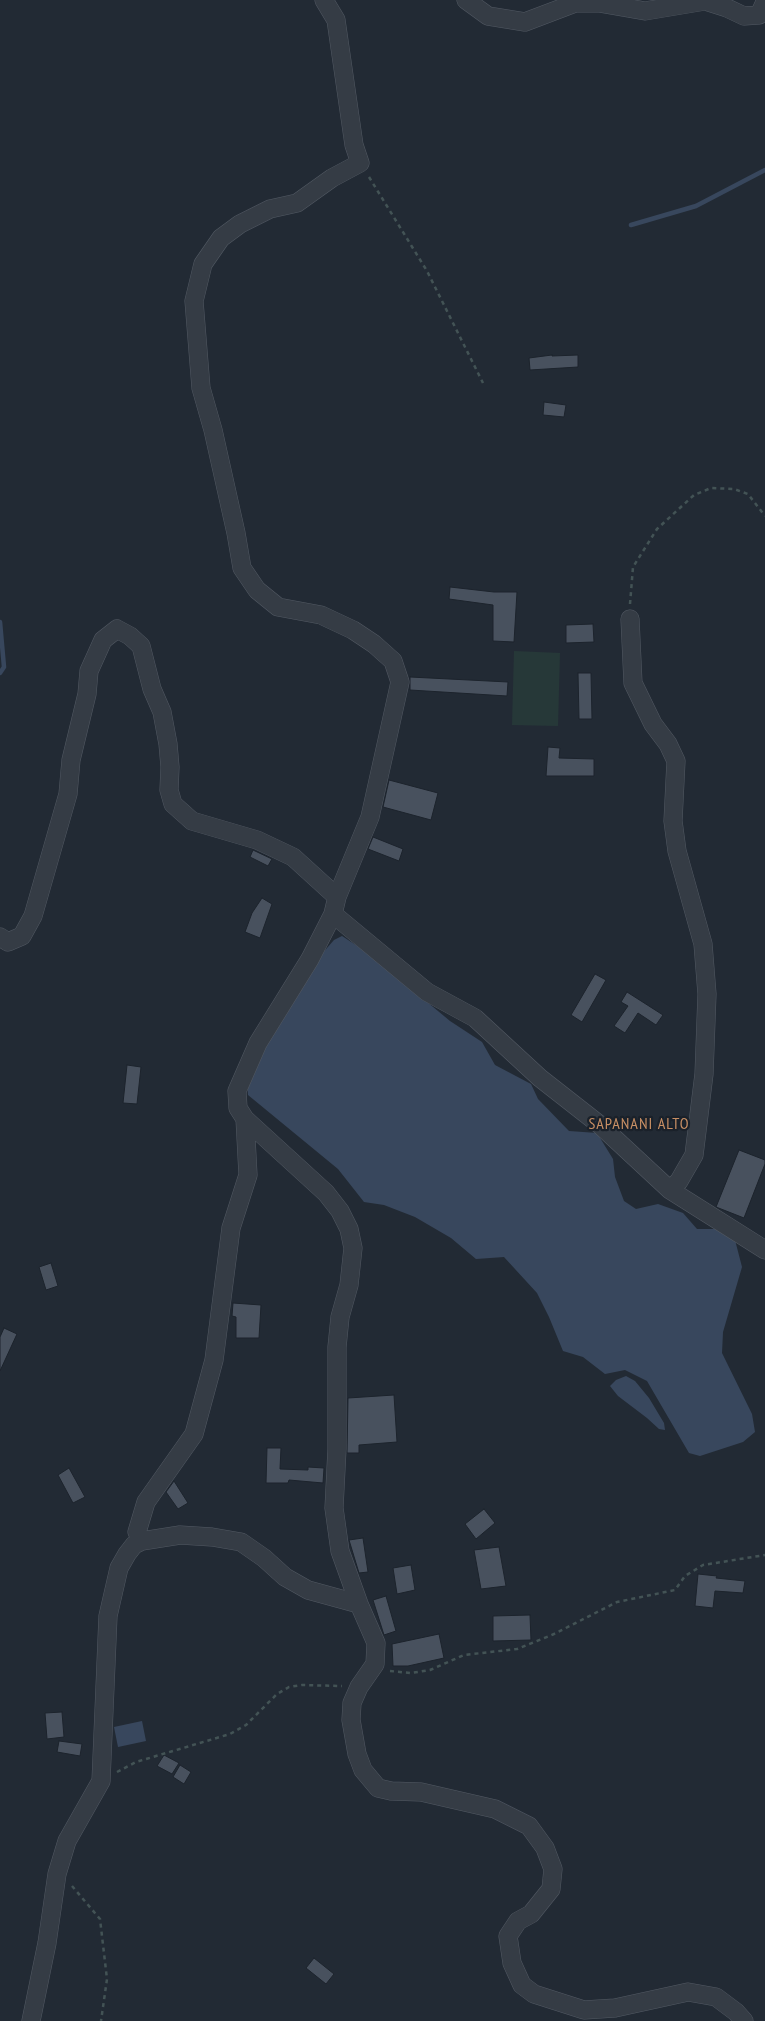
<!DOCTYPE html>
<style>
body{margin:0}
canvas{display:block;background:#222a34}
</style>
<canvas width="765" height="2021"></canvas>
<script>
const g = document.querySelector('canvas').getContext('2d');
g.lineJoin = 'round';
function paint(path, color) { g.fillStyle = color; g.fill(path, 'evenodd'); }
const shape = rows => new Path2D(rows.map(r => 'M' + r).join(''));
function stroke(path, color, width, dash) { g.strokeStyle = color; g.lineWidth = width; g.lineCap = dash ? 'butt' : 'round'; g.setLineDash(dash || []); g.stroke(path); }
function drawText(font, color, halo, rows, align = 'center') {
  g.font = font + ' "PT Sans Narrow",sans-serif'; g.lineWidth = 4.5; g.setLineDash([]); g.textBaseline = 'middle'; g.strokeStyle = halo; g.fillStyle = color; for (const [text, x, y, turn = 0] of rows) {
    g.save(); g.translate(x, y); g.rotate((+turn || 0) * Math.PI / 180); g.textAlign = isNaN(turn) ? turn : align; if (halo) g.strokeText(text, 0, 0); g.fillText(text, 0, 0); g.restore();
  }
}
paint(shape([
 [514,651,560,653,558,726,512,725]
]), '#263838');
paint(shape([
 [342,936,368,953,450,1021,482,1042,495,1065,531,1084,538,1099,569,1131,597,1133,613,1159,615,1177,624,1201,636,1209,658,1204,683,1213,697,1229,719,1229,735,1240,742,1267,723,1332,722,1353,752,1414,755,1432,743,1442,700,1456,689,1453,647,1381,625,1370,605,1374,583,1357,563,1351,549,1317,537,1293,504,1257,476,1259,451,1238,415,1217,384,1205,364,1202,338,1169,248,1095,247,1080,313,964,334,940],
 [626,1376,635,1381,649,1398,664,1423,665,1430,659,1429,647,1418,618,1396,610,1386,616,1380],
 [142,1721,146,1741,118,1747,114,1727]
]), '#38475d');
stroke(shape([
 [631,225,696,206,765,170],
 [0,622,4,667,0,673]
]), '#38475d', 4.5);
const building = shape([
 [552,355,552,356,578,355,578,367,530,370,529,358,552,355],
 [544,402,566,405,564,417,543,415,544,402],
 [450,587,494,592,517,592,514,642,493,641,493,605,449,599,450,587],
 [593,624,594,642,566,643,566,625,593,624],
 [578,673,591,673,592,719,579,719,578,673],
 [410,677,508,682,507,696,410,690,410,677],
 [548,747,560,748,559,758,594,759,594,776,546,776,548,747],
 [389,780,438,793,431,820,383,807,389,780],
 [373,837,403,849,399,861,368,849,373,837],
 [253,850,272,859,268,866,250,857,253,850],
 [262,898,272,904,260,938,245,932,252,913,262,898],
 [595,974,606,980,582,1022,571,1015,595,974],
 [627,992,663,1015,656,1025,638,1013,625,1033,614,1026,628,1006,621,1002,627,992],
 [127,1065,141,1067,137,1104,123,1103,127,1065],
 [739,1150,765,1160,765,1164,744,1218,716,1207,739,1150],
 [51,1263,58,1286,46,1290,39,1267,51,1263],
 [233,1303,261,1305,259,1338,236,1338,236,1317,232,1316,233,1303],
 [4,1328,17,1334,0,1371,0,1337,4,1328],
 [394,1395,397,1442,359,1445,359,1453,347,1453,348,1398,394,1395],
 [267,1448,281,1448,280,1469,308,1470,308,1467,324,1468,323,1483,289,1480,288,1483,266,1483,267,1448],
 [69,1468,85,1497,73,1503,58,1475,69,1468],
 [174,1481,188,1503,178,1509,166,1492,174,1481],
 [484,1509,495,1523,476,1539,465,1524,484,1509],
 [363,1538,368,1572,359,1573,349,1540,363,1538],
 [499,1547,506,1586,481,1589,474,1550,499,1547],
 [411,1565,415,1590,397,1594,393,1568,411,1565],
 [698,1574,717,1576,716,1578,745,1581,743,1593,715,1591,713,1608,695,1606,698,1574],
 [386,1596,396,1631,384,1635,373,1600,386,1596],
 [530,1615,531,1640,493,1641,493,1616,530,1615],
 [439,1634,444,1658,408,1666,393,1666,392,1644,439,1634],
 [62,1712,64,1737,47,1739,45,1713,62,1712],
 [59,1741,82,1744,80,1756,57,1752,59,1741],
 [164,1755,179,1763,172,1774,157,1766,164,1755],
 [180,1765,191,1772,184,1784,173,1777,180,1765],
 [314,1958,334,1974,326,1984,306,1968,314,1958]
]);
paint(building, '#48515e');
stroke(building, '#1c232c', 1);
const minor = shape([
 [324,0,336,20,354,145,360,163,332,178,297,203,270,209,240,224,221,238,203,264,194,301,201,388,213,430,236,533,242,568,257,590,278,607,321,615,353,630,374,644,393,661,400,682,370,817,337,897,333,914,310,959,258,1043,237,1091,238,1108,245,1119,326,1193,340,1211,349,1229,353,1248,349,1285,340,1317,337,1347,337,1449,334,1508,340,1551,359,1604,376,1643,375,1664,359,1687,352,1703,351,1720,357,1754,363,1770,378,1788,391,1791,421,1792,495,1809,529,1826,545,1848,553,1869,551,1889,531,1914,518,1921,508,1936,512,1963,522,1985,534,1994,584,2010,615,2008,688,1992,716,1997,736,2012,744,2021],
 [466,0,488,16,525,22,575,3,599,3,645,11,705,1,727,8,744,16,759,15,765,2],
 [630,619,633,683,653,724,668,744,676,761,673,821,677,851,703,944,707,994,704,1074,694,1155,679,1181,670,1190],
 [333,914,427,992,475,1018,540,1078,600,1125,670,1190,765,1250],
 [0,937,8,942,22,936,33,916,68,794,71,760,87,694,89,671,103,640,117,629,130,636,141,646,152,689,162,712,168,744,170,767,169,790,173,804,192,821,257,840,293,857,337,897],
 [142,1541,137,1532,146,1502,194,1434,214,1360,231,1228,248,1175,245,1119],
 [31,2021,47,1943,57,1874,67,1841,101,1781,108,1616,119,1568,127,1554,134,1545,142,1541,180,1535,212,1537,241,1542,264,1558,285,1577,308,1590,359,1604]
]);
stroke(minor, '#525963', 19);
stroke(shape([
 [369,177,427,271,483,383],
 [630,604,633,567,657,529,694,495,711,488,734,489,748,494,765,516],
 [390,1671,411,1673,430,1670,464,1655,517,1649,554,1634,617,1602,675,1590,685,1576,703,1565,765,1555],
 [117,1772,136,1762,230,1734,246,1725,277,1694,289,1687,302,1685,342,1686],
 [72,1886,100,1919,107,1979,101,2021]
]), '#435355', 2.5, [4, 4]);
stroke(minor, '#353c45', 18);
g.letterSpacing = '1px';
drawText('16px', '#c88f64', '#1a212a', [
 ["SAPANANI ALTO",639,1124]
]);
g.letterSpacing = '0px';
</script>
